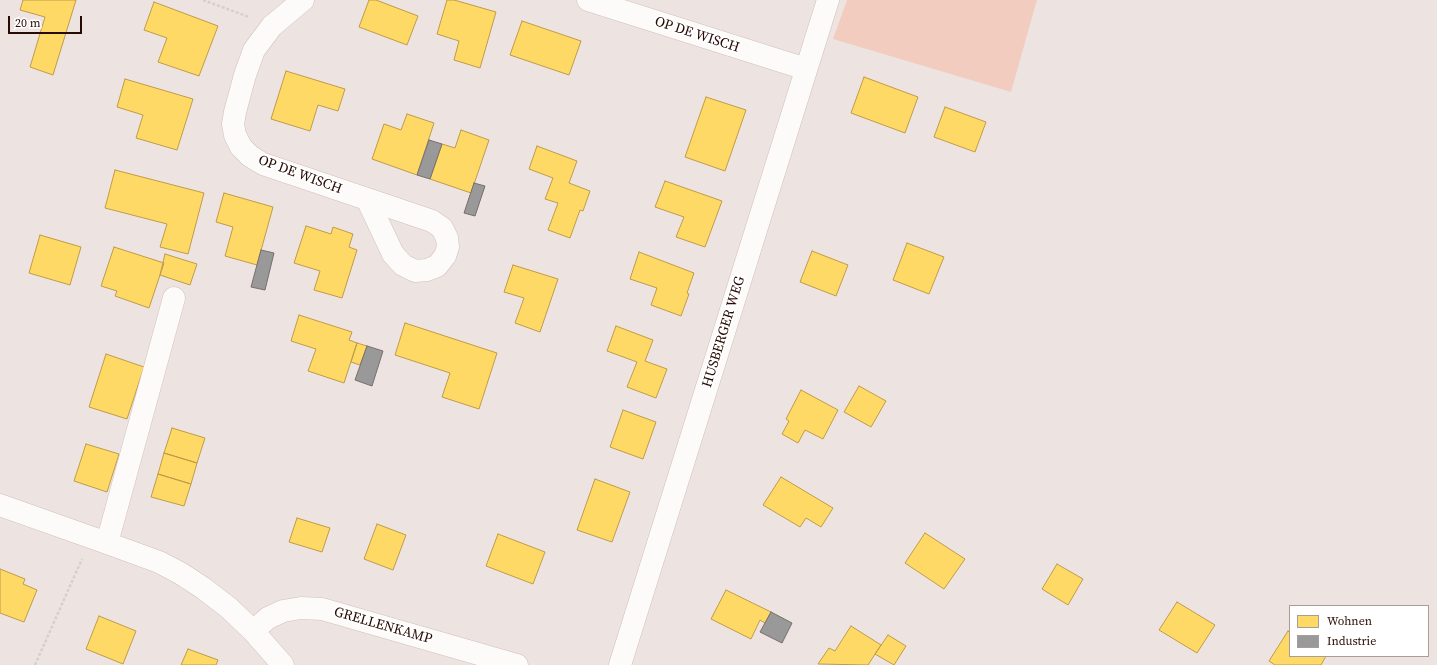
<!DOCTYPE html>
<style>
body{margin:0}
#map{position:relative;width:1437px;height:665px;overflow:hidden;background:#ede4e1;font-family:"Source Serif 4",serif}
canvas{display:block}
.legend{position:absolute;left:1289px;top:605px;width:140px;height:52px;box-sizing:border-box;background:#fff;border:1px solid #a99d99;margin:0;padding:5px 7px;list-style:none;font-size:12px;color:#270a01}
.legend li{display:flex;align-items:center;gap:8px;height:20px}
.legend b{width:20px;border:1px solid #a99d99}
.scale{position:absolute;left:8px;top:16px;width:74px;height:18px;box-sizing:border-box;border:2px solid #270a01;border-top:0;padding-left:5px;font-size:12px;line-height:14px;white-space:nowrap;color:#270a01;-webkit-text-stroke:3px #fff;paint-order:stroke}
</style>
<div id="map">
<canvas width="1437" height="665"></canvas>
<ul class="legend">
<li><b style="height:11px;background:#ffd966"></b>Wohnen</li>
<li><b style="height:11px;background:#999"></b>Industrie</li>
</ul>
<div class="scale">20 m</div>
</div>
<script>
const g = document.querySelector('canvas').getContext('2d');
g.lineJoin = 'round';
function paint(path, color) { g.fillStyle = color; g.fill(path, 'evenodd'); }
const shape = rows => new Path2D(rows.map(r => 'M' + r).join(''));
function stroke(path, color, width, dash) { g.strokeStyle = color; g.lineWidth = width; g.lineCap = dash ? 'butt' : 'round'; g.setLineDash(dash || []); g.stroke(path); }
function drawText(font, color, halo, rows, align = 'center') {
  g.font = font + ' "Source Serif 4",serif'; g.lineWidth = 4; g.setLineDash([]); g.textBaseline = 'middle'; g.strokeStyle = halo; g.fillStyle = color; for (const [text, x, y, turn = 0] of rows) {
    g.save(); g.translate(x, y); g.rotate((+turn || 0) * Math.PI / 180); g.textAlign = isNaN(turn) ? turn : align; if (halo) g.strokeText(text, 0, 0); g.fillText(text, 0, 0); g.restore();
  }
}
paint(shape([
 [847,0,1037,0,1011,92,833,39]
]), '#f2cdbf');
const homes = shape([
 [23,0,76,0,53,75,30,67,45,17,20,10,23,0],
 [369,0,376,0,418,16,407,45,359,27,369,0],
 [447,0,454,0,496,12,480,68,454,60,459,41,437,34,447,0],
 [154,2,218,26,199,76,158,62,167,38,144,30,154,2],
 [522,21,581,41,569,75,510,55,522,21],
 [286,71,345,89,338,111,318,105,310,131,271,119,286,71],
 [864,77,918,97,905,133,851,113,864,77],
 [125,79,193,99,177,150,136,138,143,115,117,107,125,79],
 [706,97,746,110,725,171,685,157,706,97],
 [945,107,986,122,975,152,934,137,945,107],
 [407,114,434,123,417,175,372,159,384,124,401,130,407,114],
 [461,130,489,140,471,193,430,179,442,144,455,148,461,130],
 [537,146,577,161,569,183,590,191,583,211,580,210,570,238,548,230,558,203,545,199,553,178,529,169,537,146],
 [115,170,204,193,188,254,160,247,167,224,105,208,115,170],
 [665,181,722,201,705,247,676,237,684,217,655,207,665,181],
 [224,193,273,207,257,265,225,256,233,227,216,222,224,193],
 [306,226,331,234,333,227,353,234,349,247,357,250,342,298,314,290,320,271,294,263,306,226],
 [40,235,81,247,70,285,29,273,40,235],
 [907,243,944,257,929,294,893,280,907,243],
 [114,247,164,263,149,308,115,296,117,291,101,286,114,247],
 [812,251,848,265,836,296,800,282,812,251],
 [639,252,694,273,687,293,689,294,681,316,651,305,657,288,630,279,639,252],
 [165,254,197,264,190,285,160,275,165,254],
 [513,265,558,279,540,332,515,323,524,298,504,292,513,265],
 [299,315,352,332,349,340,357,343,344,383,308,371,316,349,291,341,299,315],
 [405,323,497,353,479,409,442,397,450,373,395,355,405,323],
 [616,326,653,340,645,361,667,369,656,398,627,387,637,362,607,351,616,326],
 [357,343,367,346,360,365,351,362,357,343],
 [106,354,144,367,127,419,89,407,106,354],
 [859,386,886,401,871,427,844,412,859,386],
 [801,390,838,410,823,439,805,430,798,443,782,434,789,421,786,419,801,390],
 [623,410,656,422,643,459,610,447,623,410],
 [172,428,205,438,197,463,164,453,172,428],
 [86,444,119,454,107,492,74,481,86,444],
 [164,453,197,463,191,484,158,474,164,453],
 [158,474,191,484,184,506,151,497,158,474],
 [781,477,833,508,821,527,806,518,800,527,763,505,781,477],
 [595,479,630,492,612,542,577,530,595,479],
 [297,518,330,528,322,552,289,542,297,518],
 [377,524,406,535,393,570,364,559,377,524],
 [925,533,965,559,944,589,905,563,925,533],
 [498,534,545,552,533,584,486,566,498,534],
 [1057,564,1083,579,1068,605,1042,589,1057,564],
 [0,569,25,579,23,584,37,590,24,622,0,613,0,569],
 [726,590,771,612,765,623,760,620,751,639,711,619,726,590],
 [1177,602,1215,625,1197,653,1159,630,1177,602],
 [99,616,136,631,123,664,86,649,99,616],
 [851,626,881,645,868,665,818,664,829,648,835,651,851,626],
 [1288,631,1290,633,1290,656,1326,656,1321,665,1275,665,1269,661,1288,631],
 [888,635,906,646,894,665,875,654,888,635],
 [188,649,218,660,216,665,181,665,188,649]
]);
paint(homes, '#ffd966');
stroke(homes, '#be9b48', 1);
const industry = shape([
 [429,140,442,144,430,179,417,175,429,140],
 [474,183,485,186,475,216,464,213,474,183],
 [261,250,274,253,265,290,251,287,261,250],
 [367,346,383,351,372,386,355,380,367,346],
 [771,612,792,623,782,643,760,632,771,612]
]);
paint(industry, '#999');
stroke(industry, '#776e6b', 1);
const minor = shape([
 [303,0,272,26,254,50,245,75,235,112,233,124,235,135,241,147,250,156,263,164,293,174,432,221,442,228,447,238,448,247,445,256,437,266,427,270,415,271,403,265,393,254,367,199],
 [588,0,806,69],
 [0,505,107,543,159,562,180,573,203,588,229,608,253,631,283,665],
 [107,543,174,298],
 [253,631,268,618,283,611,301,608,322,609,517,665],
 [620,665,828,0]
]);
stroke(minor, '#d2beb6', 23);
stroke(shape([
 [203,0,249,17],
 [35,665,82,559]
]), '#d4d0ce', 2.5, [3, 2]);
stroke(minor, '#fcfbfa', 22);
drawText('14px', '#270a01', '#fff', [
 ["OP DE WISCH",697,35,18],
 ["OP DE WISCH",300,175,20],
 ["HUSBERGER WEG",724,332,-73],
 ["GRELLENKAMP",383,626,16]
]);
</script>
